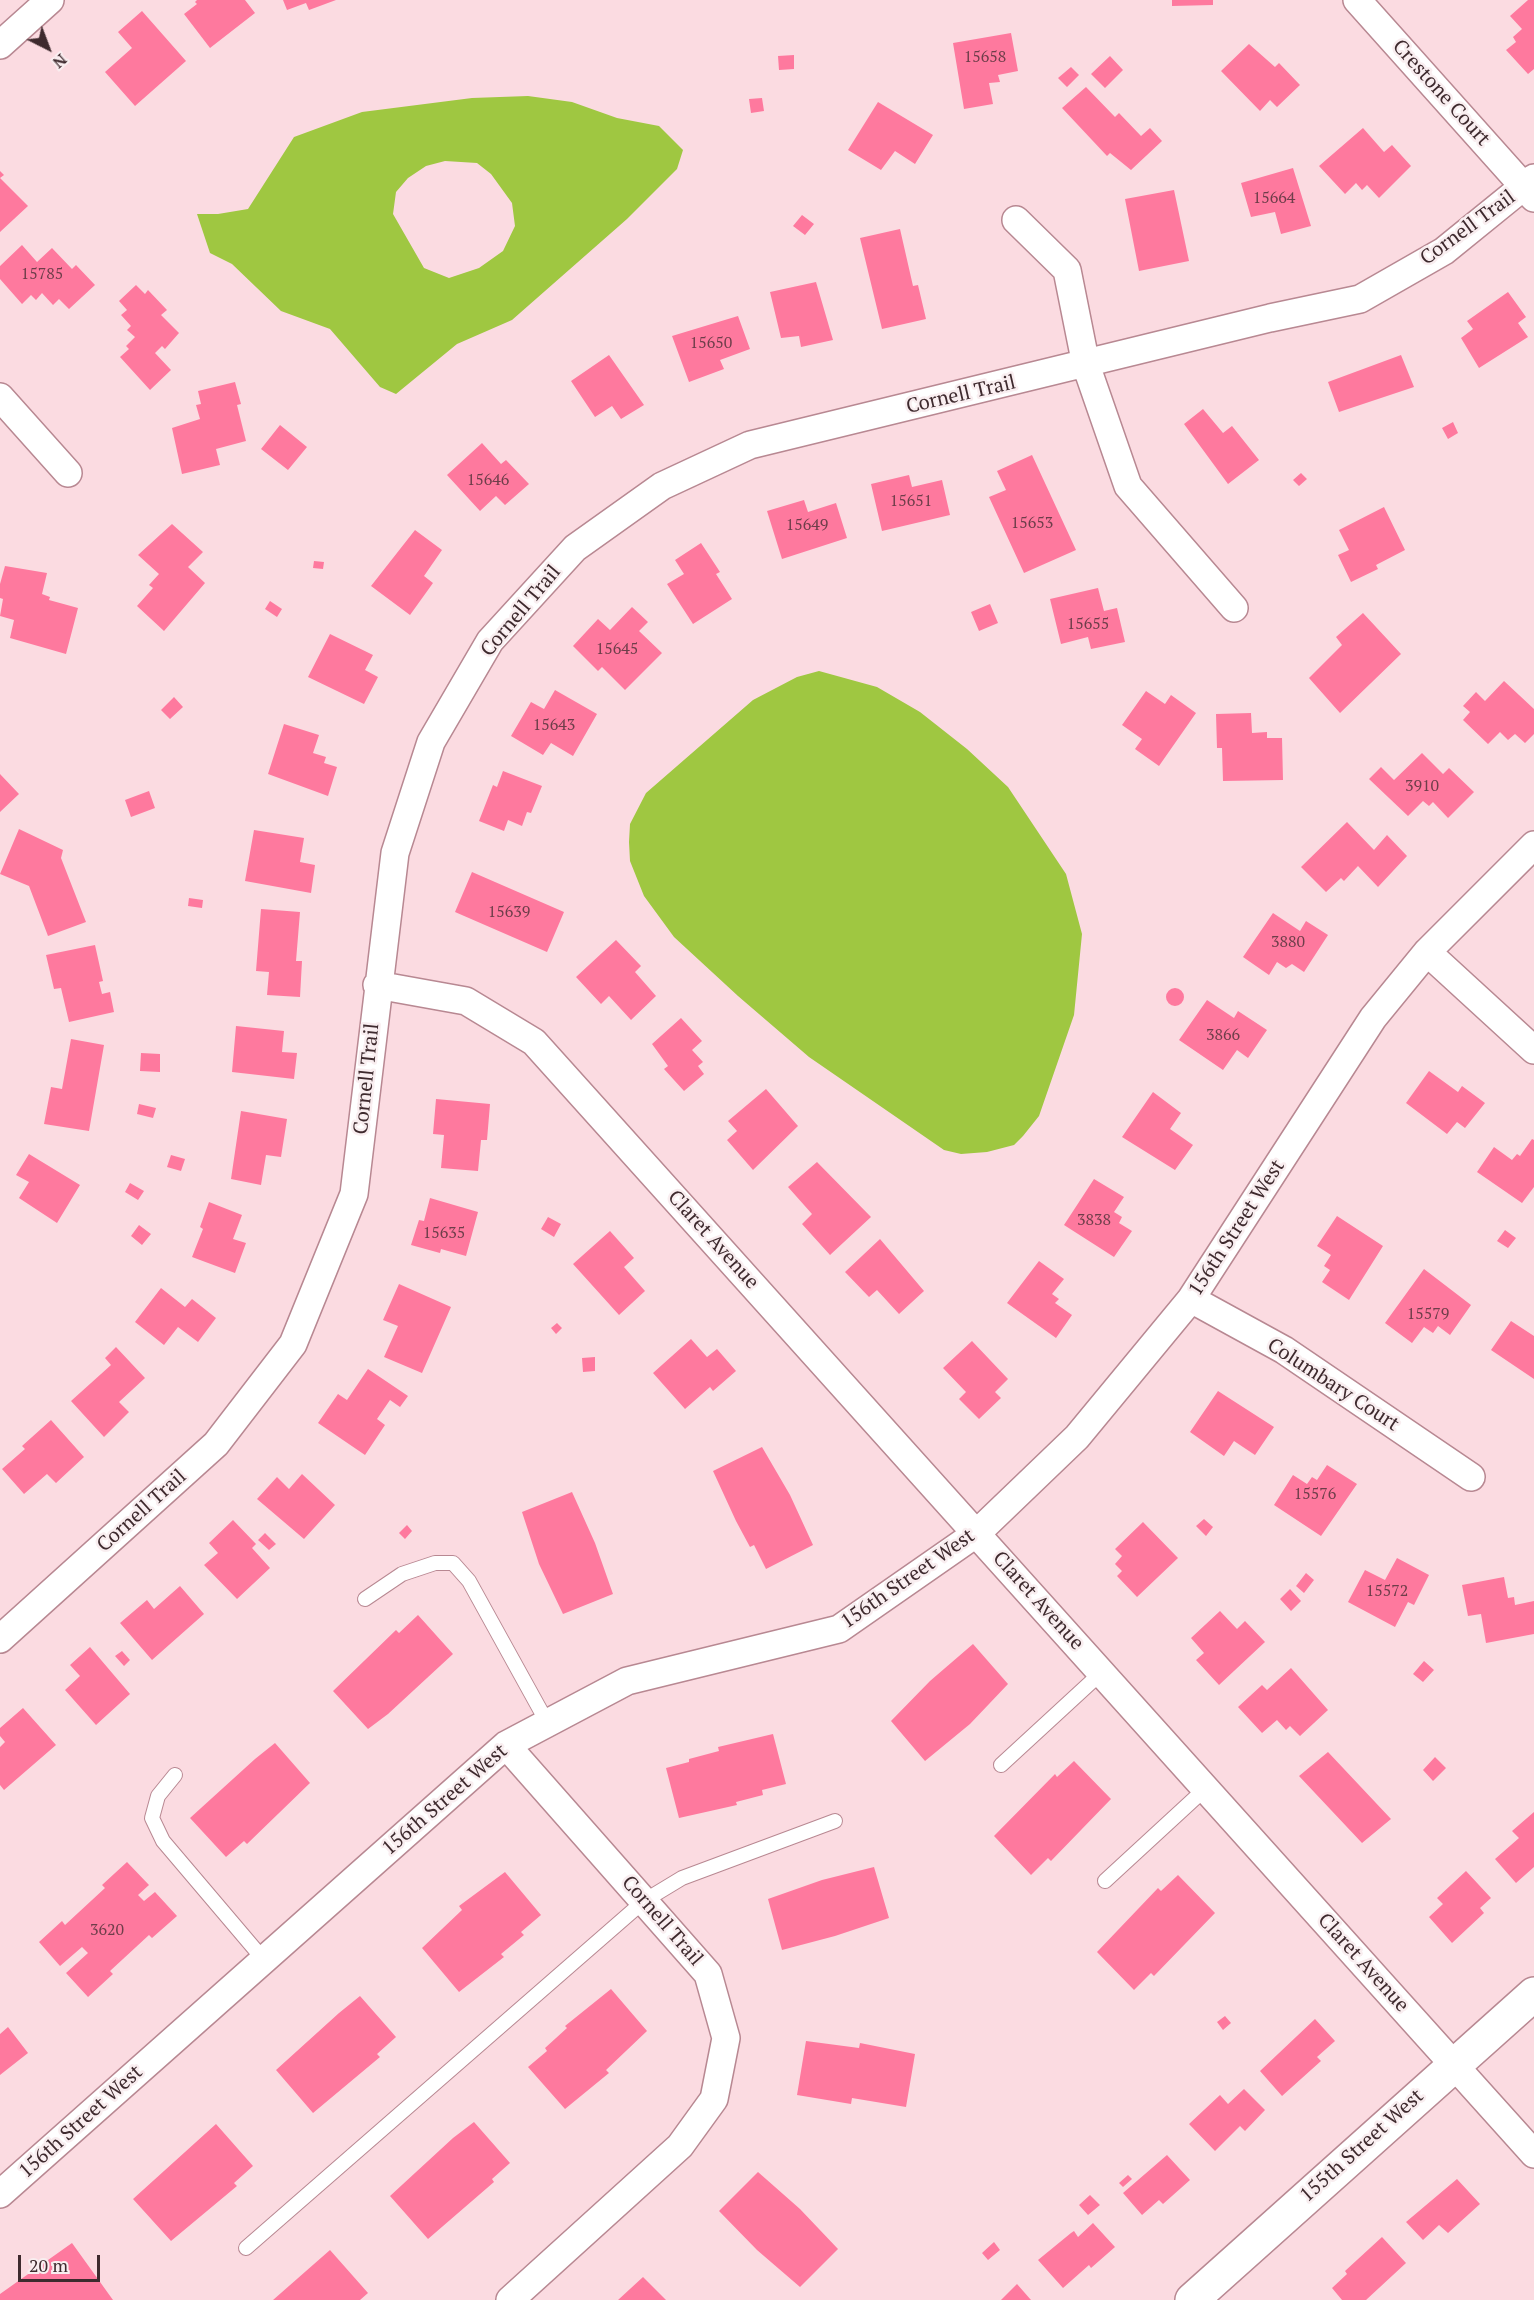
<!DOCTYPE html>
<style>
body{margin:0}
#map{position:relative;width:1534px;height:2300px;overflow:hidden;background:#fbdbe1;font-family:"PT Serif",serif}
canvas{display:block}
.north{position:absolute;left:18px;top:18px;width:60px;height:60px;-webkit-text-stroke:4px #f9eef0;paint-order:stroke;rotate:138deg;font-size:16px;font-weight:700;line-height:24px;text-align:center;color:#3e2a2e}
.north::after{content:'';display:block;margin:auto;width:21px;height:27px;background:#3e2a2e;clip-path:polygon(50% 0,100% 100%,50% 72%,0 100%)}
.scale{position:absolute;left:18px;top:2255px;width:82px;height:27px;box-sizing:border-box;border:3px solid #3e2a2e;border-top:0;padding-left:8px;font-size:18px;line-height:21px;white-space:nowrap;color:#3e2a2e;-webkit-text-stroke:4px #f9eef0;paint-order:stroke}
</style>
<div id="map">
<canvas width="1534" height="2300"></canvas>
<div class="north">N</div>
<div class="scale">20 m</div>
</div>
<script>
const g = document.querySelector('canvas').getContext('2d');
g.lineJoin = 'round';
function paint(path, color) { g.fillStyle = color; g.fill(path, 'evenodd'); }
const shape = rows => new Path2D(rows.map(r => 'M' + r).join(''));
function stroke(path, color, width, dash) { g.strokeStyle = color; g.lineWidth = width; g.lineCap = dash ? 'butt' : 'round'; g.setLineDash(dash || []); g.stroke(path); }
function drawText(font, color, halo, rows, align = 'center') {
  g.font = font + ' "PT Serif",serif'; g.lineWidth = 5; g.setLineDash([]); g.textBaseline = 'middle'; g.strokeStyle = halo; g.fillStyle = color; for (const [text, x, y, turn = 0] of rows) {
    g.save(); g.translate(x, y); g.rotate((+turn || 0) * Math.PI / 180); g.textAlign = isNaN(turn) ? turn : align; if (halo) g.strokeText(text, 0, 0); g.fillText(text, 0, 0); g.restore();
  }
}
paint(shape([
 [528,96,572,102,617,118,659,126,683,150,677,169,627,219,512,320,457,344,396,394,380,387,330,329,281,311,232,264,210,253,197,214,218,214,248,209,294,137,362,112,472,98],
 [445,161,477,163,491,174,512,203,515,226,503,251,479,268,449,278,424,268,393,214,396,192,408,178,426,166],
 [819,671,877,687,920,712,967,749,1008,787,1066,874,1082,934,1074,1015,1039,1116,1023,1136,1014,1145,987,1152,961,1154,944,1150,809,1057,738,996,674,937,644,896,630,861,629,842,630,824,646,793,753,700,797,677]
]), '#9fc741');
paint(shape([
 [197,0,245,0,255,13,210,48,184,14,197,4,195,2],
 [283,0,336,0,309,10,306,3,287,10],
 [1172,0,1213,0,1213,5,1172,6],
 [1528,0,1534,0,1534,69,1528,74,1506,50,1516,42,1513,37,1522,29,1510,16],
 [142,11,186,61,135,106,105,72,132,48,118,32],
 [1011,33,1018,71,998,75,1000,82,989,83,993,104,964,109,953,43],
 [1249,44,1275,67,1279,63,1300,85,1277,107,1270,100,1260,111,1221,71],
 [794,55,794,69,779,70,778,56],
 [1110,56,1123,70,1105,88,1091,74],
 [1071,67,1079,75,1067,87,1058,78],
 [1086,87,1115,117,1119,113,1141,136,1150,128,1162,141,1131,170,1110,153,1107,156,1062,108],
 [762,98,764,111,751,113,749,99],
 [878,102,933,135,915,164,895,151,881,170,848,150],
 [1363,128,1384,152,1392,145,1411,166,1379,198,1367,185,1362,190,1356,183,1345,194,1319,166],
 [1293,168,1311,226,1281,234,1275,212,1251,217,1241,183],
 [0,171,4,175,0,178,28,206,0,232],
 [1174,190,1189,261,1139,271,1125,199],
 [802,215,814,224,805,235,793,226],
 [900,229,913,286,918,285,926,319,882,329,860,238],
 [22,245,37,262,52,248,72,269,76,265,95,285,69,309,59,299,53,305,42,293,36,300,31,295,22,304,0,279,0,266],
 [816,282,833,340,801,347,799,336,781,338,770,292],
 [136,285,145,294,148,290,167,310,161,315,179,333,165,349,162,346,155,353,171,370,150,390,120,357,129,349,126,346,135,337,127,330,131,326,121,315,127,310,119,301],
 [1508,292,1526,317,1518,323,1528,337,1479,368,1461,338,1473,329,1467,321],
 [738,316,750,349,720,360,724,369,689,382,672,336],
 [609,355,644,405,621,419,612,406,595,417,571,381],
 [1401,355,1414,387,1339,412,1328,382],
 [235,382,241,404,237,405,246,441,216,449,220,465,182,474,172,428,200,419,196,405,201,404,198,391],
 [1203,409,1223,433,1232,426,1259,460,1228,484,1184,424],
 [1453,422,1458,433,1448,439,1442,428],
 [280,425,307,447,288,470,261,449],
 [482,443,501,464,506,460,529,484,505,505,496,496,480,511,447,475],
 [1032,455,1076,550,1024,573,989,497,1006,490,997,471],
 [1301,473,1307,479,1299,486,1293,480],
 [909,475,912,487,942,480,950,515,882,531,871,484],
 [804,500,808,512,836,503,847,538,782,559,767,511],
 [1384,507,1405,550,1376,565,1378,569,1351,582,1338,555,1349,550,1339,530],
 [172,524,203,552,188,567,205,583,164,631,137,606,153,588,149,585,159,574,138,555],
 [415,530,442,550,424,576,433,583,410,615,371,586],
 [701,543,720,572,716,574,732,599,693,624,667,584,684,574,675,560],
 [314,561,324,562,323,569,313,568],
 [5,566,47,573,42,594,50,597,49,600,78,608,66,654,10,638,14,620,0,616,3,599,0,598,0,584],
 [1098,588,1104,611,1117,608,1125,642,1091,649,1088,637,1061,644,1050,599],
 [270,601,282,609,277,617,265,609],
 [990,604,998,623,979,631,971,612],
 [632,607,648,622,639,631,662,653,625,690,602,667,598,671,573,646,598,619,610,630],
 [1363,613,1401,654,1340,713,1309,678,1342,645,1336,637],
 [330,634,373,655,365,670,378,677,364,704,308,677],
 [1504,681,1534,709,1534,734,1525,743,1515,734,1508,740,1500,732,1488,744,1463,720,1470,712,1463,706,1476,692,1485,701],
 [555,690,597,714,573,756,551,743,543,755,511,736,531,702,544,709],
 [1146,691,1165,704,1171,695,1196,713,1159,766,1135,749,1142,739,1122,725],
 [174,697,183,707,170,719,161,710],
 [1251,713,1252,733,1267,732,1267,738,1282,738,1283,780,1223,781,1222,748,1217,748,1216,714],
 [284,724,319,735,313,753,326,757,324,763,337,767,328,796,268,774],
 [1422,753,1443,774,1449,768,1474,792,1448,818,1433,802,1429,806,1423,801,1408,816,1369,779,1381,767,1394,780],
 [503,771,542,786,531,813,527,812,522,826,508,820,504,831,479,821,493,785,497,787],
 [0,774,19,794,0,812],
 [149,791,155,808,131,817,125,800],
 [1347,822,1374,850,1387,835,1407,856,1378,887,1358,866,1344,881,1341,878,1326,892,1301,867],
 [19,829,63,850,61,858,86,922,48,936,29,886,0,874],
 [254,830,304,838,300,862,315,865,311,893,245,881],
 [472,872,564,912,547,952,455,912],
 [189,898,203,900,202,908,188,906],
 [261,909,300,912,296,961,302,961,300,997,267,995,269,972,256,971],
 [1273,913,1300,931,1306,921,1328,935,1304,972,1292,964,1286,968,1277,962,1269,975,1243,957],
 [616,940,641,966,635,972,656,996,631,1020,609,996,601,1004,576,977],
 [95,945,103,981,99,982,102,994,110,992,114,1012,69,1022,61,988,54,989,46,955],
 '1166 997a9 9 0 1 1 18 0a9 9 0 1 1-18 0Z',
 [1207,1000,1234,1018,1238,1011,1267,1030,1248,1058,1237,1050,1223,1070,1179,1040],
 [681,1018,702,1041,692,1050,703,1062,698,1066,704,1074,684,1091,664,1069,668,1066,652,1044],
 [236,1026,284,1031,282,1052,297,1053,294,1079,232,1072],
 [71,1039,104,1045,89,1131,44,1124,51,1087,62,1089],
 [141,1053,160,1054,160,1072,140,1071],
 [1429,1071,1458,1092,1462,1086,1485,1103,1465,1128,1457,1122,1447,1134,1406,1103],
 [766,1089,798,1126,753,1170,727,1140,737,1131,728,1121],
 [1153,1092,1181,1113,1170,1129,1193,1145,1175,1170,1122,1137],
 [436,1099,490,1104,487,1140,481,1140,478,1171,441,1168,444,1135,433,1134],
 [139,1104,156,1108,153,1118,137,1114],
 [241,1111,287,1119,281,1157,266,1155,261,1185,231,1179],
 [1532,1139,1534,1140,1534,1187,1522,1203,1477,1172,1494,1147,1512,1160,1517,1154,1520,1156],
 [29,1154,80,1185,57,1223,19,1198,29,1182,16,1175],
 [171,1155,185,1159,181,1171,167,1167],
 [817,1162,871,1217,830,1255,802,1224,812,1214,788,1187],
 [1094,1179,1124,1197,1114,1212,1122,1217,1119,1223,1132,1231,1114,1257,1064,1225],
 [130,1183,144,1191,138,1200,125,1192],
 [430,1198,478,1212,466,1256,441,1249,440,1253,411,1245,419,1220,424,1221],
 [209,1202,242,1215,233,1239,246,1243,235,1273,192,1257,203,1229,200,1227],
 [1337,1216,1383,1246,1349,1300,1322,1282,1330,1270,1324,1266,1331,1255,1317,1246],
 [548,1217,561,1224,554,1237,541,1229],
 [139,1225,151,1234,142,1245,131,1236],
 [1505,1230,1516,1238,1508,1248,1497,1241],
 [610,1231,634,1258,624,1267,645,1291,619,1315,573,1264],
 [880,1239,924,1291,899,1314,877,1290,869,1297,845,1272],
 [1039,1261,1064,1279,1052,1294,1059,1299,1055,1303,1072,1315,1056,1338,1007,1303],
 [1424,1269,1471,1305,1450,1335,1438,1326,1433,1333,1424,1327,1412,1343,1385,1323],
 [399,1284,451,1307,422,1373,384,1357,398,1326,383,1320],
 [161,1288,185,1307,192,1299,216,1318,198,1342,178,1327,164,1345,135,1322],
 [1511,1321,1534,1336,1534,1379,1491,1350],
 [557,1323,562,1328,556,1334,551,1328],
 [691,1339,707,1357,717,1349,736,1371,713,1391,710,1387,685,1409,653,1373],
 [972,1341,1008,1379,995,1392,1001,1398,979,1419,959,1399,966,1392,943,1368],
 [116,1347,145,1378,119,1402,129,1412,104,1437,71,1401,111,1365,105,1358],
 [595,1357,595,1371,583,1372,582,1358],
 [368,1369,408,1396,400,1407,390,1400,377,1419,385,1425,365,1455,318,1423,338,1394,347,1400],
 [1218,1391,1274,1427,1255,1455,1234,1441,1224,1456,1190,1432],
 [51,1420,84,1457,56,1483,47,1474,24,1494,2,1469,25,1449,22,1446],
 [762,1447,790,1495,813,1545,766,1569,754,1545,750,1547,736,1521,713,1471],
 [1327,1465,1357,1484,1321,1536,1274,1505,1293,1475,1307,1484,1312,1477,1317,1480],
 [302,1474,335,1505,304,1539,257,1499,277,1477,289,1489],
 [572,1492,595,1543,613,1594,563,1614,539,1564,522,1512],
 [1204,1519,1213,1527,1206,1536,1196,1526],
 [233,1520,256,1544,252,1548,270,1568,237,1599,204,1565,218,1553,209,1543],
 [1143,1522,1178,1558,1137,1597,1117,1576,1122,1571,1115,1564,1122,1556,1115,1549],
 [407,1525,412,1531,405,1539,399,1533],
 [265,1533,276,1544,269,1550,258,1540],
 [1397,1558,1429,1575,1414,1605,1408,1602,1395,1627,1348,1602,1365,1570,1385,1580],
 [1306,1573,1314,1580,1304,1593,1296,1586],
 [1504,1577,1508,1598,1514,1597,1515,1605,1534,1601,1534,1634,1486,1643,1481,1614,1468,1616,1462,1585],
 [180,1586,204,1614,152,1660,120,1623,147,1600,154,1609],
 [1290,1589,1301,1601,1291,1611,1280,1599],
 [1220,1611,1237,1629,1245,1621,1265,1642,1219,1685,1196,1660,1204,1653,1191,1638],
 [418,1615,453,1654,388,1714,368,1729,333,1691,396,1630,399,1633],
 [973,1644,1008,1684,970,1724,925,1761,891,1721,930,1681],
 [90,1647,130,1694,96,1725,65,1690,80,1676,70,1665],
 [122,1651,130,1660,124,1666,115,1656],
 [1424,1661,1434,1670,1423,1682,1413,1674],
 [1291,1668,1328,1710,1300,1736,1290,1726,1286,1730,1277,1720,1262,1733,1238,1707,1262,1685,1267,1690],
 [23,1708,56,1745,4,1790,0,1785,0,1747,5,1742,0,1736,0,1728],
 [773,1734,786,1784,762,1790,763,1795,736,1802,737,1805,679,1818,666,1768,689,1762,689,1759,719,1751,718,1747],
 [275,1743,310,1783,247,1844,244,1841,226,1857,190,1818,255,1759],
 [1328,1752,1391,1819,1362,1843,1299,1776],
 [1435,1757,1446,1768,1433,1781,1423,1770],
 [1074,1761,1111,1799,1051,1861,1048,1858,1031,1875,994,1836,1055,1774,1057,1777],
 [1534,1812,1534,1867,1516,1883,1495,1859,1519,1838,1512,1831],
 [127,1862,149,1885,138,1895,144,1901,155,1892,177,1916,152,1938,149,1935,110,1971,113,1974,88,1997,66,1973,88,1953,82,1947,60,1966,39,1942,62,1921,65,1925,105,1888,102,1885],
 [874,1867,889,1918,835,1936,782,1950,768,1899,822,1880],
 [1466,1871,1491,1898,1480,1908,1484,1913,1452,1943,1429,1917,1443,1904,1437,1898],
 [505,1872,541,1915,521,1932,524,1935,501,1954,504,1957,459,1992,422,1948,462,1910,459,1906],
 [1178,1875,1215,1913,1154,1976,1151,1973,1134,1990,1097,1952,1158,1888,1161,1891],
 [611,1989,647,2031,606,2070,609,2073,565,2109,528,2067,547,2051,545,2048,567,2028,565,2026],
 [360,1996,396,2037,377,2054,380,2057,313,2113,276,2070,339,2013],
 [1225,2016,1231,2023,1223,2030,1217,2022],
 [1315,2019,1335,2041,1317,2057,1321,2061,1282,2096,1260,2071],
 [8,2027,28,2053,0,2075,0,2034],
 [806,2041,859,2048,860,2043,915,2054,906,2107,852,2098,851,2104,797,2095],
 [1244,2089,1265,2110,1245,2131,1240,2126,1215,2151,1189,2124,1220,2095,1228,2104],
 [474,2122,510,2163,492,2179,494,2182,428,2239,390,2196,453,2138],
 [216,2124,253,2166,234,2183,237,2186,171,2241,133,2199],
 [1167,2155,1190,2180,1163,2204,1159,2200,1142,2215,1123,2193],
 [758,2172,800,2209,838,2249,800,2287,757,2250,719,2211],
 [1128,2175,1132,2179,1123,2187,1119,2183],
 [1457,2179,1480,2204,1448,2233,1439,2225,1423,2240,1406,2222],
 [1090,2195,1100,2205,1088,2215,1079,2205],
 [1093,2223,1115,2247,1091,2268,1089,2265,1063,2288,1038,2260,1071,2233,1074,2231,1078,2237],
 [1382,2237,1406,2263,1366,2300,1342,2300,1332,2288,1347,2274,1345,2271],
 [994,2242,1000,2250,988,2260,982,2253],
 [72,2243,113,2300,0,2300,0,2294],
 [330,2250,368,2293,360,2300,273,2300],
 [643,2277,666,2300,618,2300],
 [1017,2284,1031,2300,1001,2300]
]), '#fe799e');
const service = shape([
 [365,1599,402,1574,435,1563,453,1563,469,1581,548,1724],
 [1001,1765,1102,1672],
 [175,1775,158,1796,152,1818,163,1841,264,1960],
 [1105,1881,1206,1788],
 [246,2248,644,1901,682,1878,835,1821]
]);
const minor = shape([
 [1357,0,1534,198],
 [0,45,50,0],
 [1016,220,1067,270,1086,365,1128,486,1234,608],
 [0,397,68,473],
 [1427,952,1534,1050],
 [377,985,466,1001,534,1042,1534,2154],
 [1191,1299,1284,1350,1471,1477],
 [0,1639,216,1444,293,1344,354,1194,395,853,431,742,490,641,575,548,662,486,750,445,1270,318,1360,299,1444,251,1534,178],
 [506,1745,708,1974,726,2038,714,2099,680,2146,510,2300],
 [0,2194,506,1745,627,1681,839,1629,977,1533,1077,1437,1191,1299,1373,1018,1427,952,1534,845]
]);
const tertiary = shape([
 [1192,2300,1534,1994]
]);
stroke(service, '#b88892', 16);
stroke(minor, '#b88892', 30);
stroke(tertiary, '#b88892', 36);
stroke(service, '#fff', 14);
stroke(minor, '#fff', 27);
stroke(tertiary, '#fff', 33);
drawText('16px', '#6e3e4a', null, [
 ["15658",985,57],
 ["15664",1274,198],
 ["15785",42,274],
 ["15650",711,343],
 ["15646",488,480],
 ["15651",911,501],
 ["15653",1032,523],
 ["15649",807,525],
 ["15655",1088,624],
 ["15645",617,649],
 ["15643",554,725],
 ["3910",1422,786],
 ["15639",509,912],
 ["3880",1288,942],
 ["3866",1223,1035],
 ["3838",1094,1220],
 ["15635",444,1233],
 ["15579",1428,1314],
 ["15576",1315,1494],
 ["15572",1387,1591],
 ["3620",107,1930]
]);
drawText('20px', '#3e2a2e', '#f9eef0', [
 ["Crestone Court",1441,93,48],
 ["Cornell Trail",1468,228,-36],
 ["Cornell Trail",961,395,-13],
 ["Cornell Trail",521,611,-50],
 ["Cornell Trail",367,1079,-84],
 ["156th Street West",1237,1228,-57],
 ["Claret Avenue",713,1240,48],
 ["Columbary Court",1333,1385,33],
 ["Cornell Trail",142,1511,-42],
 ["156th Street West",908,1579,-35],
 ["Claret Avenue",1038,1601,48],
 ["156th Street West",445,1800,-41],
 ["Cornell Trail",662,1921,49],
 ["Claret Avenue",1363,1963,48],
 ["156th Street West",81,2122,-42],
 ["155th Street West",1362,2146,-42]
]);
</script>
